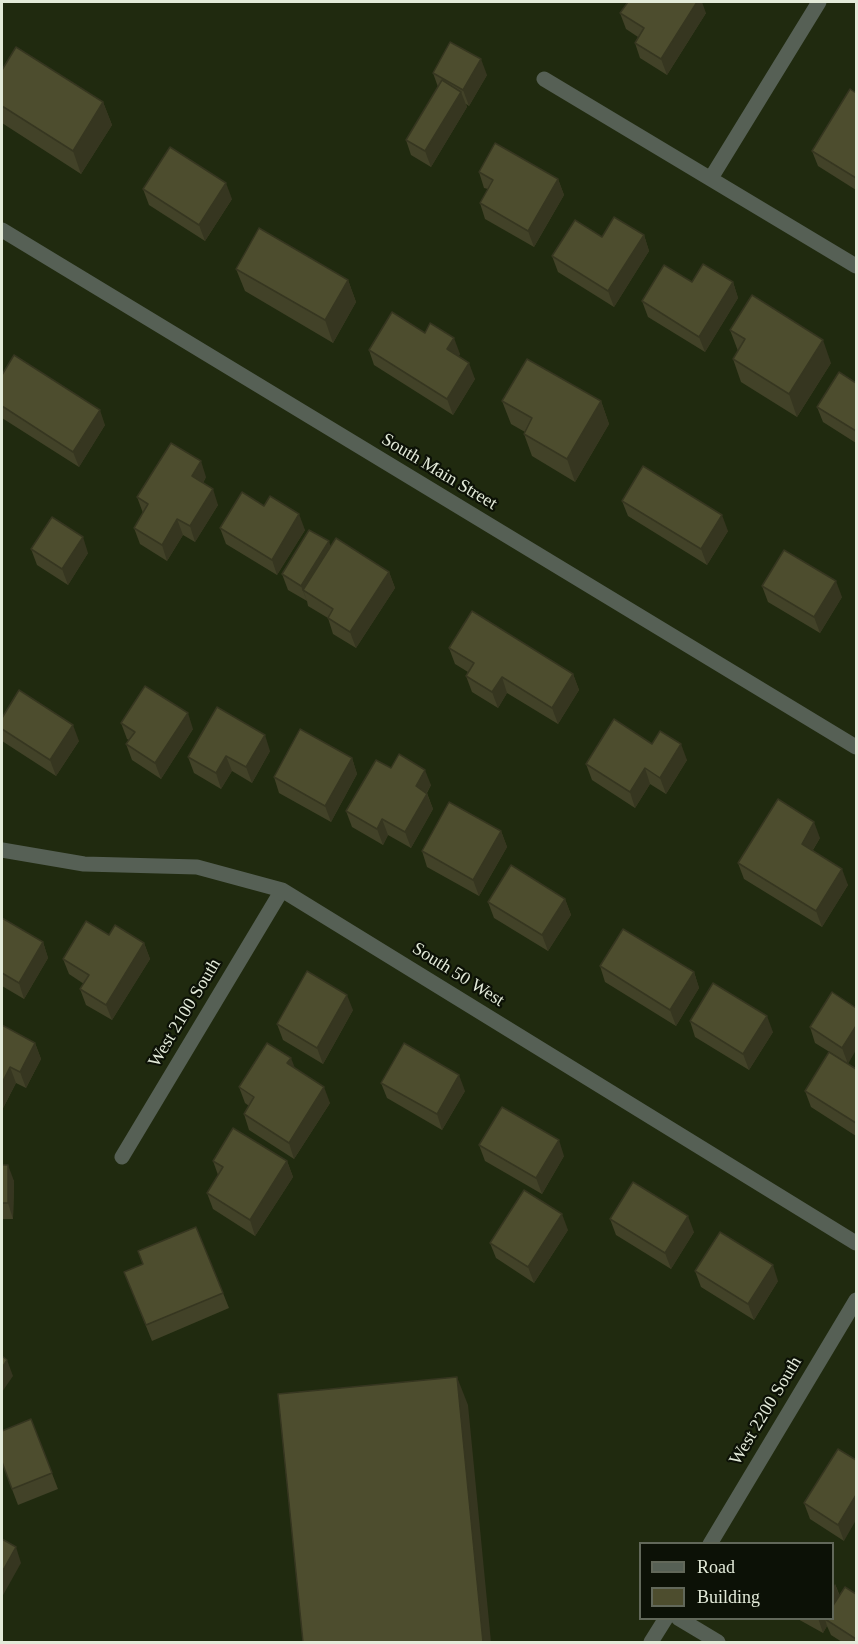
<!DOCTYPE html>
<style>
body{margin:0}
#map{position:relative;width:858px;height:1644px;overflow:hidden;background:#202a0f;font-family:Georgia,serif}
canvas{display:block}
.frame{position:absolute;inset:0;border:3px solid #e3ead9;pointer-events:none}
.legend{position:absolute;left:639px;top:1542px;width:195px;height:78px;box-sizing:border-box;background:#0c1106;border:2px solid #62685a;margin:0;padding:8px 10px;list-style:none;font-size:18px;color:#e3ead9}
.legend li{display:flex;align-items:center;gap:12px;height:30px}
.legend b{width:30px;border:2px solid #62685a}
</style>
<div id="map">
<canvas width="858" height="1644"></canvas>
<div class="frame"></div>
<ul class="legend">
<li><b style="height:8px;background:#566055"></b>Road</li>
<li><b style="height:16px;background:#4d4d2e"></b>Building</li>
</ul>
</div>
<script>
const g = document.querySelector('canvas').getContext('2d');
g.lineJoin = 'round';
const shape = rows => new Path2D(rows.map(r => 'M' + r).join(''));
function stroke(path, color, width, dash) { g.strokeStyle = color; g.lineWidth = width; g.lineCap = dash ? 'butt' : 'round'; g.setLineDash(dash || []); g.stroke(path); }
function paint(path, color) { g.fillStyle = color; g.fill(path, 'evenodd'); }
function drawText(font, color, halo, rows, align = 'center') {
  g.font = font + ' Georgia,serif'; g.lineWidth = 4.5; g.setLineDash([]); g.textBaseline = 'middle'; g.strokeStyle = halo; g.fillStyle = color; for (const [text, x, y, turn = 0] of rows) {
    g.save(); g.translate(x, y); g.rotate((+turn || 0) * Math.PI / 180); g.textAlign = isNaN(turn) ? turn : align; if (halo) g.strokeText(text, 0, 0); g.fillText(text, 0, 0); g.restore();
  }
}
stroke(shape([
 [544,79,856,266],
 [711,178,819,2],
 [2,230,856,747],
 [2,850,84,864,197,867,282,890,856,1243],
 [122,1157,282,890],
 [710,1544,856,1300],
 [678,1618,718,1642],
 [651,1642,666,1618]
]), '#566055', 15);
paint(shape([
 [620,13,706,13,667,75,640,58,635,43,638,37,626,29],
 [2,70,103,102,112,125,81,174,2,123],
 [433,73,487,75,469,106,466,104,467,107,431,167,411,155,406,140,438,87],
 [856,93,856,190,818,166,812,151],
 [479,172,558,179,564,195,534,247,485,219,480,203,488,189,484,188],
 [143,189,232,199,205,241,149,205],
 [644,235,649,251,614,307,558,272,552,256],
 [236,269,348,280,356,302,333,343,245,291],
 [692,282,733,282,738,298,705,352,648,317,642,301],
 [730,330,831,363,797,417,741,382,733,359,738,351],
 [425,333,460,354,459,356,475,379,453,415,374,365,369,350],
 [2,375,105,425,79,467,2,418],
 [856,383,856,443,823,422,817,407],
 [502,401,601,401,609,424,575,482,532,456,524,434,525,432,511,424],
 [206,477,203,483,218,505,195,542,183,535,167,561,140,544,134,528,143,513,137,497],
 [622,501,728,531,707,565,628,516],
 [264,506,305,530,277,575,226,544,220,528],
 [331,547,389,572,395,588,356,648,333,634,328,618,308,606,307,601,288,590,282,574],
 [31,549,88,553,68,585,37,565],
 [762,586,842,597,820,633,768,602],
 [449,648,573,674,579,690,558,724,507,693,498,708,472,692,466,676,468,672,455,664],
 [2,718,79,741,56,776,2,741],
 [121,723,193,729,161,779,132,760,126,744,129,740,127,739],
 [652,744,687,760,666,794,650,784,635,808,592,780,586,764],
 [270,751,252,783,232,771,221,789,194,773,188,757],
 [352,758,357,774,331,822,279,793,274,777],
 [391,768,431,785,427,793,433,809,411,848,388,835,383,845,352,827,346,811],
 [501,831,507,847,479,896,427,867,422,851],
 [820,838,813,850,848,885,822,927,744,879,738,863],
 [565,899,571,915,548,951,494,918,488,902],
 [2,918,43,942,48,958,24,999,2,986],
 [109,935,144,943,150,959,112,1020,86,1005,80,989,84,984,69,974,63,959],
 [600,966,694,972,699,988,676,1026,605,982],
 [832,992,848,1064,856,1069,856,1136,811,1107,805,1091,841,1059,815,1043,810,1027],
 [353,1010,323,1064,283,1040,277,1024],
 [690,1021,773,1032,749,1070,695,1037],
 [2,1025,35,1043,41,1059,26,1088,16,1083,2,1110],
 [295,1069,330,1103,294,1159,249,1130,244,1114,249,1106,245,1103,239,1087],
 [381,1083,465,1091,442,1130,387,1098],
 [479,1145,564,1156,542,1194,485,1161],
 [213,1161,287,1161,293,1177,255,1236,213,1209,207,1193,218,1175],
 [2,1165,14,1181,13,1219,2,1219],
 [610,1219,694,1232,671,1269,616,1235],
 [568,1230,534,1283,496,1258,490,1243],
 [143,1264,223,1293,229,1308,152,1341,124,1272],
 [695,1271,778,1281,754,1320,701,1287],
 [31,1419,58,1489,18,1505,2,1463,2,1431],
 [838,1449,844,1541,810,1519,804,1503],
 [835,1584,840,1596,856,1594,856,1642,842,1642,831,1635,827,1626,823,1633,796,1618,832,1618]
]), '#424228');
paint(shape([
 [697,2,702,2,706,13,667,75,661,59],
 [481,59,487,75,469,106,463,90],
 [461,92,467,107,431,167,425,151],
 [103,102,112,125,81,174,73,151],
 [558,179,564,195,534,247,528,231],
 [226,183,232,199,205,241,199,225],
 [644,235,649,251,614,307,608,291],
 [348,280,356,302,333,343,325,320],
 [733,282,738,298,705,352,699,337],
 [454,338,460,354,453,365,447,349],
 [823,340,831,363,797,417,789,394],
 [469,363,475,379,453,415,447,399],
 [601,401,609,424,575,482,567,459],
 [100,410,105,425,79,467,73,452],
 [201,461,206,477,198,492,192,476],
 [213,489,218,505,195,542,190,526],
 [299,514,305,530,277,575,272,560],
 [722,515,728,531,707,565,701,549],
 [177,519,183,535,167,561,162,545],
 [83,537,88,553,68,585,62,569],
 [329,541,334,557,303,590,307,601,301,586],
 [389,572,395,588,356,648,350,632],
 [836,581,842,597,820,633,814,617],
 [573,674,579,690,558,724,552,708],
 [502,677,507,693,498,708,492,692],
 [188,713,193,729,161,779,155,763],
 [73,725,79,741,56,776,50,760],
 [265,735,270,751,252,783,246,767],
 [681,744,687,760,666,794,660,778],
 [226,756,232,771,221,789,216,773],
 [352,758,357,774,331,822,325,806],
 [645,768,650,784,635,808,630,792],
 [425,770,431,785,421,802,416,786],
 [427,794,433,809,411,848,405,832],
 [382,819,388,835,383,845,377,829],
 [814,822,820,838,807,859,802,844],
 [501,831,507,847,479,896,473,880],
 [842,869,848,885,822,927,816,911],
 [565,899,571,915,548,951,542,935],
 [43,942,48,958,24,999,19,983],
 [144,943,150,959,112,1020,106,1005],
 [694,972,699,988,676,1026,670,1010],
 [347,995,353,1010,323,1064,317,1048],
 [767,1016,773,1032,749,1070,743,1054],
 [856,1026,856,1050,848,1064,842,1048],
 [35,1043,41,1059,26,1088,20,1072],
 [291,1058,297,1073,287,1063],
 [10,1067,16,1083,2,1110,2,1083],
 [459,1075,465,1091,442,1130,437,1114],
 [324,1087,330,1103,294,1159,289,1143],
 [559,1140,564,1156,542,1194,536,1178],
 [287,1161,293,1177,255,1236,250,1220],
 [8,1165,14,1181,13,1219,8,1203],
 [562,1214,568,1230,534,1283,528,1267],
 [688,1216,694,1232,671,1269,665,1253],
 [773,1265,778,1281,754,1320,748,1304],
 [7,1360,13,1376,2,1392,2,1368],
 [457,1377,468,1405,491,1642,483,1642],
 [856,1495,856,1520,844,1541,838,1525],
 [16,1547,21,1563,2,1597,2,1572],
 [835,1584,841,1600,832,1616,832,1590],
 [818,1618,831,1618,825,1619,827,1626,823,1633]
]), '#363620');
const building = shape([
 [628,2,697,2,661,59,635,43,644,28,620,13,628,2],
 [450,42,481,59,463,90,433,73,450,42],
 [16,47,103,102,73,151,2,106,2,70,16,47],
 [442,80,461,92,425,151,406,140,442,80],
 [850,89,856,93,856,178,812,151,850,89],
 [495,143,558,179,528,231,480,203,493,180,479,172,495,143],
 [170,147,226,183,199,225,143,189,170,147],
 [614,217,644,235,608,291,552,256,575,220,602,237,614,217],
 [259,228,348,280,325,320,236,269,259,228],
 [703,264,733,282,699,337,642,301,664,265,692,282,703,264],
 [752,295,823,340,789,394,733,359,745,339,730,330,752,295],
 [392,312,425,333,430,323,454,338,447,349,469,363,447,399,369,350,392,312],
 [14,355,100,410,73,452,2,406,2,375,14,355],
 [527,359,601,401,567,459,524,434,532,418,502,401,527,359],
 [839,372,856,383,856,431,817,407,839,372],
 [171,443,201,461,192,476,213,489,190,526,177,519,162,545,134,528,148,504,137,497,171,443],
 [643,466,722,515,701,549,622,501,643,466],
 [242,492,264,506,270,496,299,514,272,560,220,528,242,492],
 [52,517,83,537,62,569,31,549,52,517],
 [309,530,329,541,301,586,282,574,309,530],
 [336,538,389,572,350,632,328,618,333,609,303,590,336,538],
 [784,550,836,581,814,617,762,586,784,550],
 [472,611,573,674,552,708,502,677,492,692,466,676,474,663,449,648,472,611],
 [145,686,188,713,155,763,126,744,135,732,121,723,145,686],
 [19,690,73,725,50,760,2,729,2,718,19,690],
 [217,707,265,735,246,767,226,756,216,773,188,757,217,707],
 [614,719,652,744,660,731,681,744,660,778,645,768,630,792,586,764,614,719],
 [300,729,352,758,325,806,274,777,300,729],
 [399,754,425,770,416,786,427,794,405,832,382,819,377,829,346,811,376,760,391,768,399,754],
 [778,799,814,822,802,844,842,869,816,911,738,863,778,799],
 [449,802,501,831,473,880,422,851,449,802],
 [511,865,565,899,542,935,488,902,511,865],
 [2,918,43,942,19,983,2,973,2,918],
 [86,921,109,935,115,925,144,943,106,1005,80,989,89,975,63,959,86,921],
 [623,929,694,972,670,1010,600,966,623,929],
 [307,971,347,995,317,1048,277,1024,307,971],
 [713,983,767,1016,743,1054,690,1021,713,983],
 [832,992,856,1008,856,1026,842,1048,810,1027,832,992],
 [2,1025,35,1043,20,1072,10,1067,2,1083,2,1025],
 [267,1043,291,1058,287,1063,324,1087,289,1143,244,1114,254,1097,239,1087,267,1043],
 [404,1043,459,1075,437,1114,381,1083,404,1043],
 [829,1052,856,1069,856,1123,805,1091,829,1052],
 [502,1107,559,1140,536,1178,479,1145,502,1107],
 [233,1128,287,1161,250,1220,207,1193,223,1167,213,1161,233,1128],
 [2,1165,8,1165,8,1203,2,1203,2,1165],
 [633,1182,688,1216,665,1253,610,1219,633,1182],
 [524,1190,562,1214,528,1267,490,1243,524,1190],
 [196,1227,223,1293,146,1325,124,1272,143,1264,138,1251,196,1227],
 [720,1232,773,1265,748,1304,695,1271,720,1232],
 [2,1356,7,1360,2,1368,2,1356],
 [457,1377,483,1642,303,1642,278,1394,457,1377],
 [31,1419,52,1473,12,1489,2,1462,2,1431,31,1419],
 [838,1449,856,1460,856,1495,838,1525,804,1503,838,1449],
 [2,1539,16,1547,2,1572,2,1539],
 [845,1587,856,1594,856,1639,825,1619,825,1618,832,1618,832,1607,845,1587]
]);
paint(building, '#4d4d2e');
stroke(building, '#363620', 1.5);
drawText('18px', '#e3ead9', '#0c1106', [
 ["South Main Street",439,472,31],
 ["South 50 West",458,975,32],
 ["West 2100 South",185,1013,-59],
 ["West 2200 South",766,1411,-59]
]);
</script>
